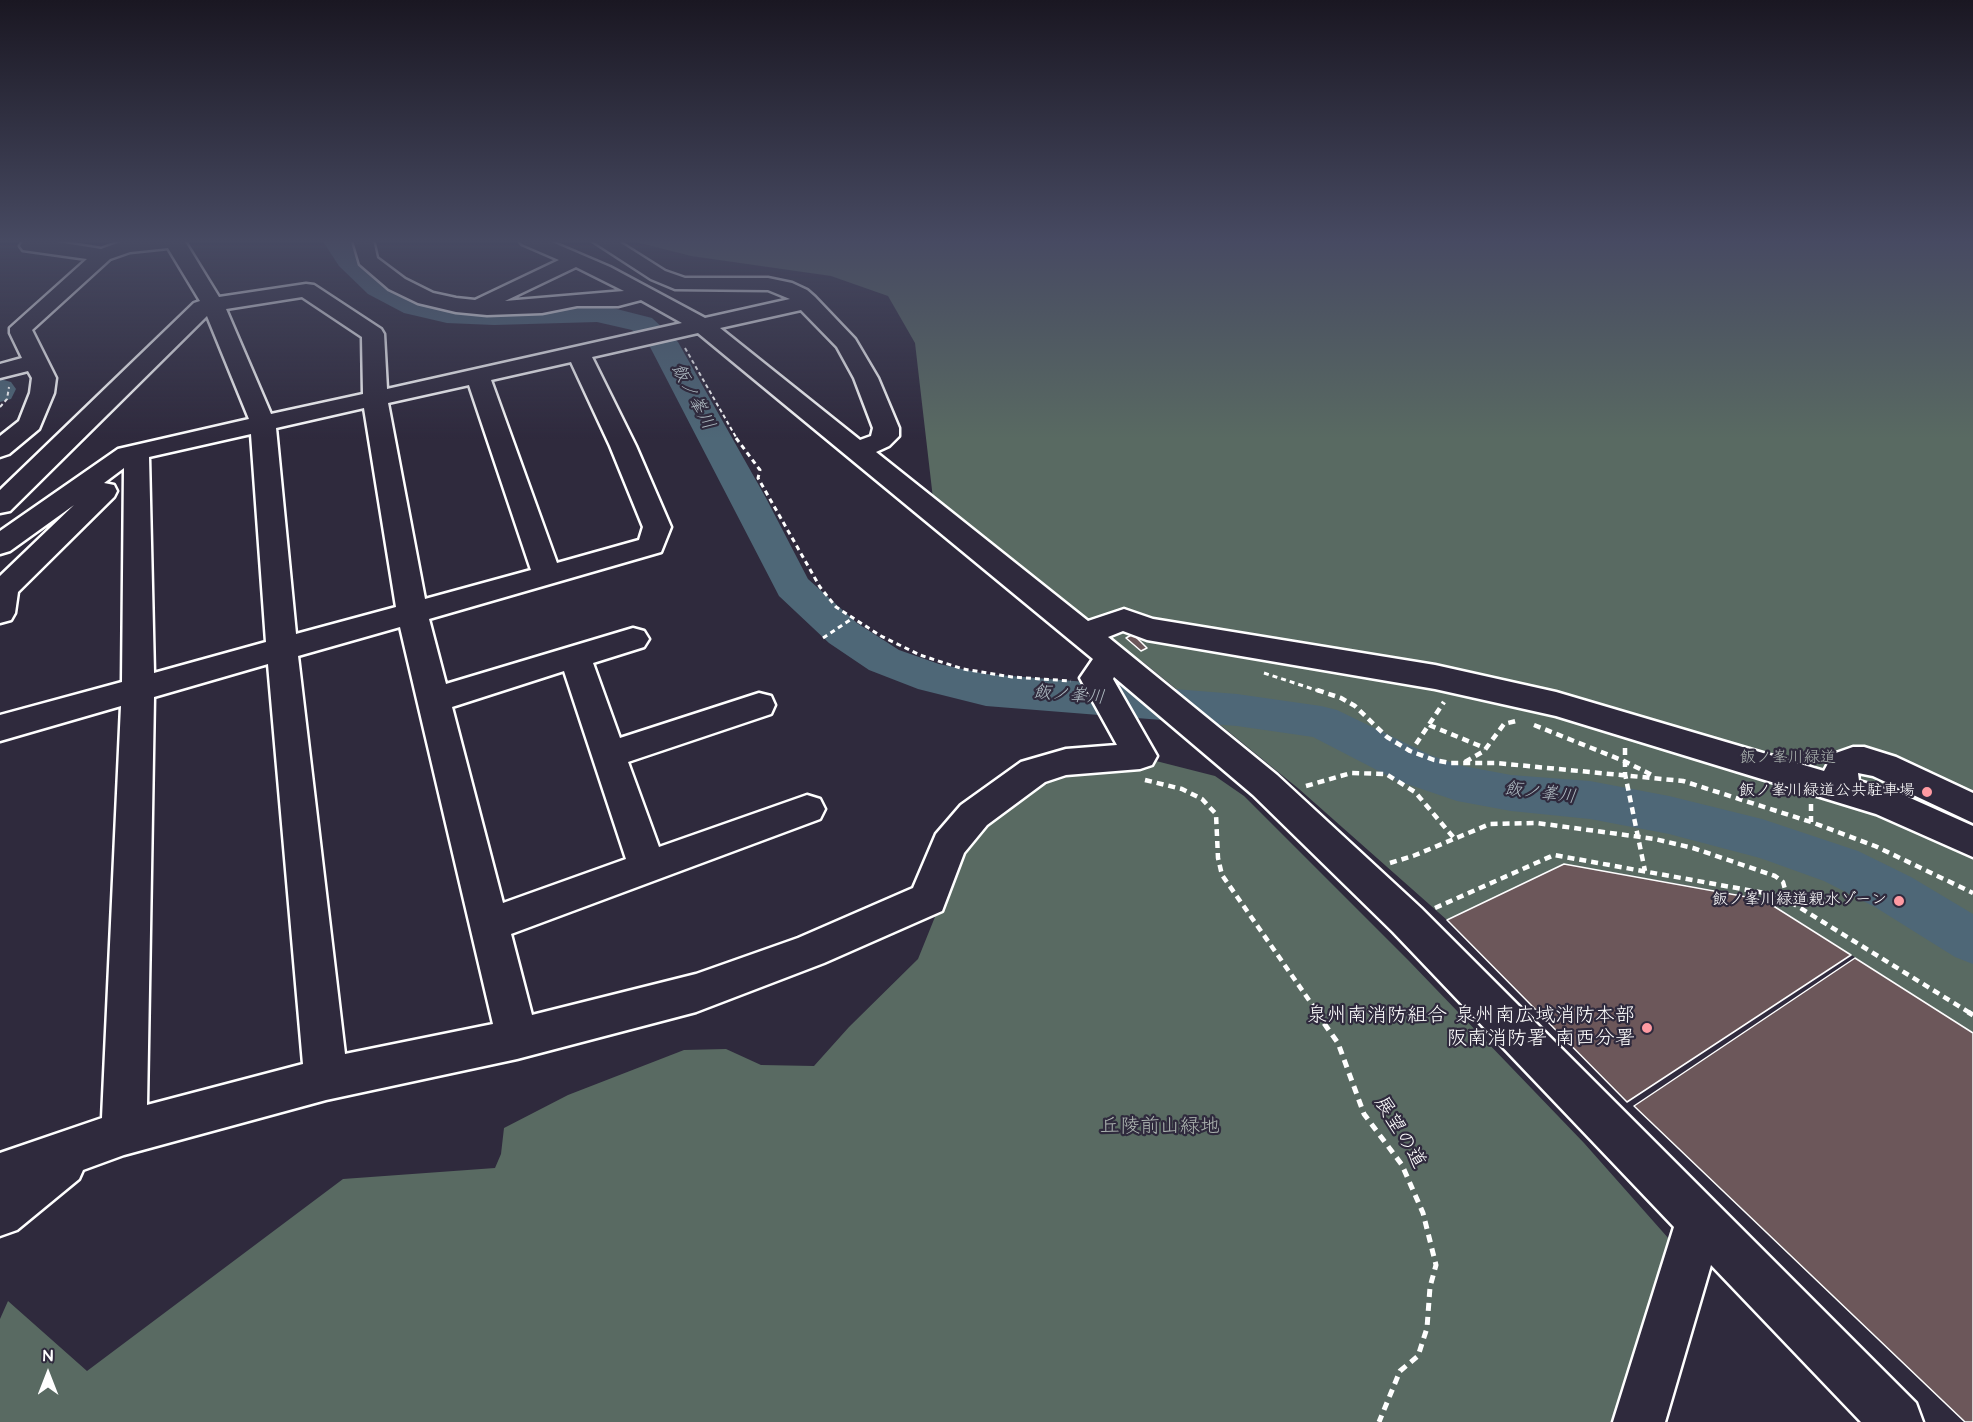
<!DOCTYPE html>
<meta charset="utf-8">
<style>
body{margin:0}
#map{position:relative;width:1973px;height:1422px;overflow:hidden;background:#2f2a3d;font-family:"Architects Daughter",sans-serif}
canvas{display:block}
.north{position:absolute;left:18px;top:1344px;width:60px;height:60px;-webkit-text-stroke:4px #2f2a3d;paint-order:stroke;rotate:0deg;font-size:16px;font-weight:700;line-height:24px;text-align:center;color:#fff}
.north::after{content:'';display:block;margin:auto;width:21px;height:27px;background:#fff;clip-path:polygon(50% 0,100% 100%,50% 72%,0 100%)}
</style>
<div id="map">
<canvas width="1973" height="1422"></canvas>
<div class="north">N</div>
</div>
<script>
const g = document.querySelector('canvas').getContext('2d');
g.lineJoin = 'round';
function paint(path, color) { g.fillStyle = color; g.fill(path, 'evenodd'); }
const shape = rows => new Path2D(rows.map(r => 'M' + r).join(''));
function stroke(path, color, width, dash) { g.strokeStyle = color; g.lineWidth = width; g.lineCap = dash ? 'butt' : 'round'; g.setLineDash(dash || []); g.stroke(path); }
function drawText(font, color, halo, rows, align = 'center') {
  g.font = font + ' "Architects Daughter","Klee One",sans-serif'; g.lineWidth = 4.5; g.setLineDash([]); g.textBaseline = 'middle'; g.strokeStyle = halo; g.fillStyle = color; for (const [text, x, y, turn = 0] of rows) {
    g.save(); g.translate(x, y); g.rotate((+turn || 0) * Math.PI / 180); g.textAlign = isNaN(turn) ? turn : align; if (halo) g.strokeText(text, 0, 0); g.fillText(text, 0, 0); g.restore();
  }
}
paint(shape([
 [628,240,1973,240,1973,1033,1764,899,1564,864,1447,920,1299,789,1143,662,1022,596,937,533,915,343,888,296,831,276,691,256],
 [1135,760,1156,761,1215,776,1244,796,1409,961,1584,1143,1708,1283,1660,1422,0,1422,0,1319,8,1301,87,1371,343,1179,495,1168,501,1154,504,1128,568,1095,684,1050,726,1049,761,1065,814,1066,849,1027,918,959,964,845,987,819,1044,777]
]), '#596a62');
paint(shape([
 [322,240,349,240,359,254,388,282,423,300,447,305,494,307,597,304,652,318,678,342,766,498,808,579,857,623,899,650,939,664,986,674,1237,694,1321,706,1337,710,1430,755,1458,765,1511,775,1590,781,1669,796,1762,819,1858,851,1911,877,1973,914,1973,964,1955,957,1875,907,1824,881,1760,858,1669,834,1590,819,1511,811,1457,801,1398,781,1313,737,1237,726,986,706,918,689,869,670,829,643,779,596,650,347,632,330,597,322,494,325,447,323,404,313,368,294,339,266,322,240],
 [0,379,11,382,16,389,11,399,0,402,0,379]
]), '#4e6777');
const building = shape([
 [1133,634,1147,648,1141,651,1126,638,1133,634],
 [1564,864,1764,900,1851,955,1627,1102,1447,920,1564,864],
 [1855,958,1973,1033,1973,1422,1965,1422,1634,1106,1855,958]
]);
paint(building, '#6c575a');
stroke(building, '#fff', 1.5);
const minor = shape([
 [24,240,45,240,101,249,126,240,184,240,219,297,306,284,314,285,381,329,384,334,387,389,682,323,641,300,618,306,577,306,542,313,487,315,456,312,418,303,389,289,360,264,353,240,373,240,377,258,405,279,433,293,456,298,475,300,559,260,522,244,519,240,547,240,610,267,705,318,790,299,768,290,675,289,651,279,591,240,616,240,665,271,685,278,768,278,792,283,807,290,815,297,855,339,878,378,899,428,899,436,889,446,876,452,1088,621,1124,609,1153,619,1435,665,1556,692,1824,771,1833,754,1853,747,1864,747,1896,757,1973,793,1973,823,1873,776,1858,773,1859,781,1899,793,1973,826,1973,857,1876,814,1556,716,1435,689,1147,640,1123,631,1108,637,1277,775,1421,908,1916,1403,1923,1422,1861,1422,1711,1265,1665,1422,1613,1422,1674,1227,1393,932,1253,795,1114,677,1113,679,1157,756,1152,765,1140,769,1066,775,1045,782,987,825,964,853,942,911,824,963,696,1012,517,1059,326,1100,124,1155,83,1170,79,1179,17,1230,0,1236,0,1153,102,1118,121,706,0,741,0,715,122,682,124,468,104,483,114,485,117,491,114,497,18,592,15,613,11,620,0,623,0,576,74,505,10,551,0,554,0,531,118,449,249,419,207,316,10,511,0,513,0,490,194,303,200,301,168,248,130,252,110,259,32,330,56,378,54,393,39,429,9,454,0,457,0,436,19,421,30,393,32,378,28,371,0,378,0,364,22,358,10,333,10,328,87,259,23,250,20,246,24,240],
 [576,267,624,291,505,301,576,267],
 [302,297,362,337,363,394,271,414,226,309,302,297],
 [801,310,837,347,854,378,873,428,871,436,860,440,720,328,801,310],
 [698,333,1093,659,1080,678,1117,745,1066,749,1021,762,961,805,936,834,913,888,798,938,696,974,532,1015,511,934,820,819,825,809,820,799,807,795,659,847,628,762,771,714,775,705,771,696,759,693,620,738,593,663,644,647,649,639,644,631,633,628,446,684,429,619,661,552,671,527,636,446,592,357,698,333],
 [571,362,610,446,643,527,639,540,557,563,491,380,571,362],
 [469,385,531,570,425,599,388,403,469,385],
 [364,408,396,607,296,634,276,428,364,408],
 [251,434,266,642,154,673,149,457,251,434],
 [400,627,493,1024,345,1054,298,656,400,627],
 [268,664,303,1064,147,1105,154,697,268,664],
 [564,671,626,859,503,903,452,707,564,671]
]);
stroke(minor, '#fff', 5);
stroke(shape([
 [685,348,737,439],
 [0,407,7,399,9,387]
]), '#fff', 2, [4, 3]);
stroke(shape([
 [736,438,760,470,758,478,820,587,836,607,881,636,920,655,963,669,1012,677,1071,681],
 [823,638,853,618],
 [1264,673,1322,692]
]), '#fff', 3, [5, 4]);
stroke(shape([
 [1317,690,1341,698,1355,706,1387,737,1410,751,1434,760,1451,763,1496,763,1683,781,1811,822,1875,846,1973,893],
 [1429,725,1485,748],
 [1534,725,1624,761,1652,775],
 [1416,744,1444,702],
 [1625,748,1625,774,1645,871],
 [1465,762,1484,751,1504,724,1516,721],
 [1145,780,1182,789,1202,799,1216,814,1218,858,1222,875,1318,1013],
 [1306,786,1351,773,1386,774,1415,792,1454,838],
 [1811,804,1811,822],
 [1390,863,1413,856,1490,824,1537,823,1655,839,1693,848,1775,876,1783,882,1785,889,1781,896],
 [1435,908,1554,855,1781,896,1970,1013]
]), '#fff', 4.5, [7, 5]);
stroke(shape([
 [1316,1012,1338,1043,1364,1114,1402,1165,1423,1213,1436,1265,1430,1287,1427,1328,1418,1356,1400,1371,1379,1422],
 [1968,1012,1973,1015]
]), '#fff', 5, [8, 6]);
paint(minor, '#2f2a3d');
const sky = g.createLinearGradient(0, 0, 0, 439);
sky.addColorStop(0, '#1a1722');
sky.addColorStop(0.55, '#474a62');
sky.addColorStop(1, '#474a6200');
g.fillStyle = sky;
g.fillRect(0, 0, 1973, 439);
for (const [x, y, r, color] of [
 [1927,792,6,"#ff9aa2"],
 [1899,901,6,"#ff9aa2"],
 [1647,1028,6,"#ff9aa2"]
]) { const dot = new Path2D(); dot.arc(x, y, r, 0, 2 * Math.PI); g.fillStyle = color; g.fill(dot); stroke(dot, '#2f2a3d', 2); }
drawText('16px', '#acb4b0', '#2f2a3d', [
 ["飯ノ峯川緑道",1788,759]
]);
drawText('16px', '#fff', '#2f2a3d', [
 ["飯ノ峯川緑道公共駐車場",1915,792],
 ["飯ノ峯川緑道親水ゾーン",1887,901]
], 'right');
drawText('italic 18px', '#afbbc2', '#2f2a3d', [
 ["飯ノ峯川",692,397,62],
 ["飯ノ峯川",1069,696,5],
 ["飯ノ峯川",1540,794,7]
]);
drawText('20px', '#fff', '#2f2a3d', [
 ["泉州南消防組合 泉州南広域消防本部",1635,1017],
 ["阪南消防署 南西分署",1635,1040]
], 'right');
drawText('20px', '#acb4b0', '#2f2a3d', [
 ["丘陵前山緑地",1160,1128]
]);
drawText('20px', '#fff', '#2f2a3d', [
 ["展望の道",1399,1133,59]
]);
</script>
